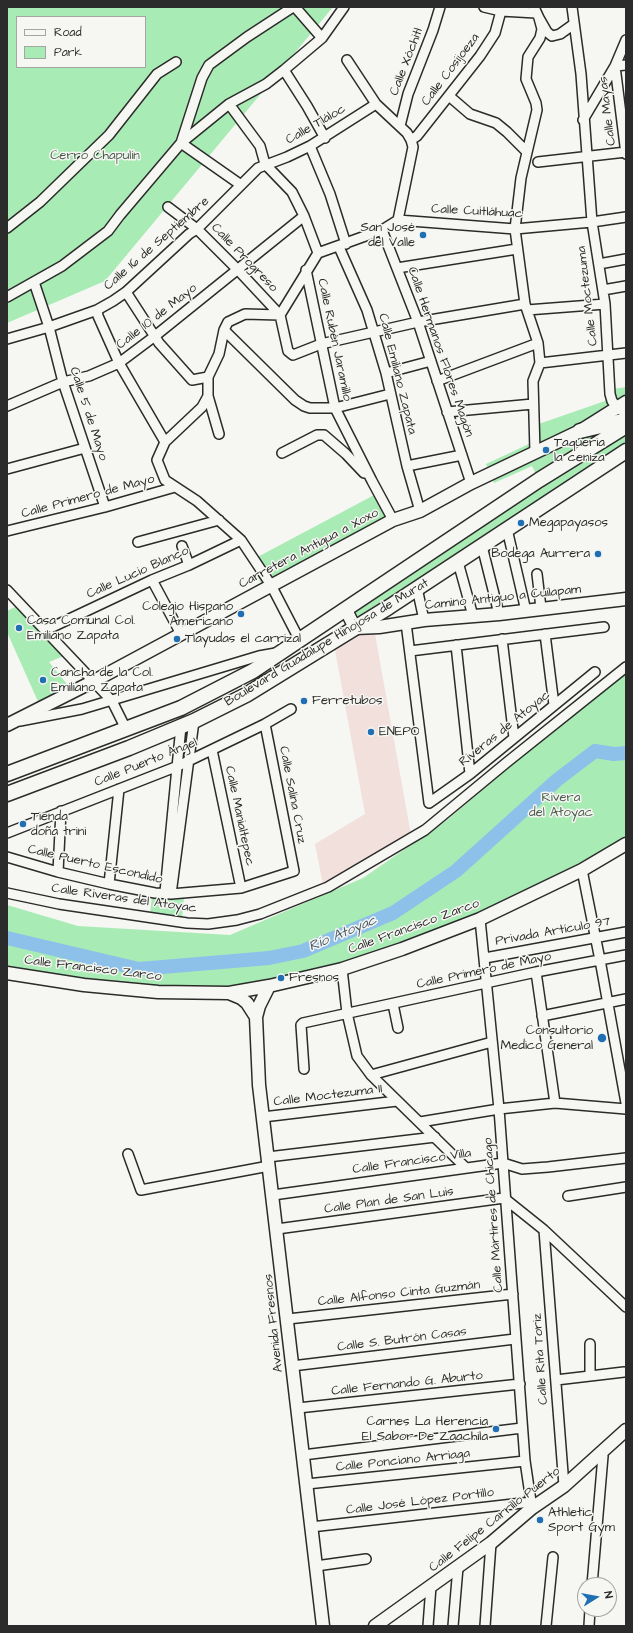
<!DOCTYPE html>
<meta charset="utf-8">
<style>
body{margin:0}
#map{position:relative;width:633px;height:1633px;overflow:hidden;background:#f6f6f2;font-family:"Architects Daughter",sans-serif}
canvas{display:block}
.frame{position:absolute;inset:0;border:8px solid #2b2b2b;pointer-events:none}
.legend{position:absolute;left:16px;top:16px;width:130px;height:52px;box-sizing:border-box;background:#f6f6f2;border:1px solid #a5a5a2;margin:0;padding:5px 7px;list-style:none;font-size:12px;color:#2b2b2b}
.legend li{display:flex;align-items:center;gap:8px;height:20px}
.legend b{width:20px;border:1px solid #a5a5a2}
.north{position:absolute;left:577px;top:1577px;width:40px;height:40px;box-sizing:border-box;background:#f6f6f2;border:1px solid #a5a5a2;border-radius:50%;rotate:79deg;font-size:11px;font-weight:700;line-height:16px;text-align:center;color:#2b2b2b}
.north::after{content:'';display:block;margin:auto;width:14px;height:18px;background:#1f6fb2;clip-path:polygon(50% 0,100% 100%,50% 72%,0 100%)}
</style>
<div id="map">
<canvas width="633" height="1633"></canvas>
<div class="frame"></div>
<ul class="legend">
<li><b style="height:5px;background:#f6f6f2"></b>Road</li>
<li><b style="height:11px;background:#a9ebb4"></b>Park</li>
</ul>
<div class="north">N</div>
</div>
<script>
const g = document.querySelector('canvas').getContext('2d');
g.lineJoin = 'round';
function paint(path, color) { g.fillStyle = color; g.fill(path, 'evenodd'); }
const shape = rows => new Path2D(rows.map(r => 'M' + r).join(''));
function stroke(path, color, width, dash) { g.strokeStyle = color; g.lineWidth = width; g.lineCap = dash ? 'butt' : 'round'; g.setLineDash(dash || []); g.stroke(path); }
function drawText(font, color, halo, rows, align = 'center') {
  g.font = font + ' "Architects Daughter",sans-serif'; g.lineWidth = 3; g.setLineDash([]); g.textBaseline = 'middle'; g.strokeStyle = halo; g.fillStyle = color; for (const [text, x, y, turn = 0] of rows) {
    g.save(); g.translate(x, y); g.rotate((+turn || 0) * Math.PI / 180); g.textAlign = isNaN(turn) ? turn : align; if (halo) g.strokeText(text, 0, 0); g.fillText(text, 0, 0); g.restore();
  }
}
paint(shape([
 [375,634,411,835,323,885,315,844,365,814,335,650,355,635]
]), '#f2e0dd');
paint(shape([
 [7,7,333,7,105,281,7,323],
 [17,17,145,17,145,67,17,67],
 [626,387,626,412,589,445,539,480,532,466,494,483,486,464,531,443,533,426,605,401,613,389],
 [626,432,626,447,356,621,349,611],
 [378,493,397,525,266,593,250,561],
 [17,606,66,655,49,662,71,689,40,706,7,632,7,611],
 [626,674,626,843,480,919,269,986,158,992,7,973,7,905,78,926,230,935,363,878,447,820,532,748],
 [152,895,184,897,182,919,150,916]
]), '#a9ebb4');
stroke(shape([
 [7,938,139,969,269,958,303,951,393,913,456,871,557,780,595,751,614,754,626,753]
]), '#8dc1ea', 14);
const street = shape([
 [295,7,322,38],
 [484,7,501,11,536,13],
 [534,7,539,18,547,32,552,36,560,34,574,24],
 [572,7,581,74,592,222,605,304,610,394,612,401,617,407,626,414],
 [615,66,626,154],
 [615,66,626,65],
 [284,70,307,106,325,138],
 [449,96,470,114,496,123,507,132,527,152],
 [229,104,260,146,265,164,292,192,304,216,318,253],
 [583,120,615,66,626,40],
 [400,126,408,94,433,30,440,7],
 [411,140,417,136,480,56,495,33,501,11],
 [310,146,330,194,346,244],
 [538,162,626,152],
 [241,185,181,143,229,104,266,84,284,70,322,38,344,7],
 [168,207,197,229,238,270,280,315,288,351,293,355,321,344,374,332,418,322,525,304],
 [398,220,515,229,592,222,626,217],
 [7,228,40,202,109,135,157,74,176,62],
 [382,230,418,322,471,483],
 [339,247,367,310,386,373,407,466,420,511],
 [318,253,382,230,398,220,413,147,411,140,407,133,376,104,347,60],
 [599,264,626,259],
 [397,268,517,249],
 [306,270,335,408,372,481,393,520],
 [34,282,49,327,63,382,105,507],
 [603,290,626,286],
 [126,292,159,343,192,380,208,377],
 [7,297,62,266,108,231,120,215,181,143,202,78,209,65,247,37,293,7],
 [97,310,98,316,119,363,165,442],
 [527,310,605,304],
 [224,330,295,400,304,406,310,408,335,408,390,394],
 [7,339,49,327,97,310,113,301,126,292,189,234,197,229,258,168,287,157,310,146,376,104],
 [540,363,626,353],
 [386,373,431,361],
 [437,381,538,343],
 [208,396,219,434],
 [7,406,63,382,89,376,119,363,155,336,304,216],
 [447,412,533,404],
 [535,452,533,381,540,363,538,343,525,304,515,229,521,178,537,110,536,103,526,79,528,57,540,38,542,29,539,18],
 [282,453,317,435,324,435,346,454,364,473],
 [407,466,462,455],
 [7,469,85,448],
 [507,529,526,611],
 [7,531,105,507,175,487],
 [138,542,219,520],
 [182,546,189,565],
 [482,546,499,614],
 [458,562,473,616],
 [537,574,541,608],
 [152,580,181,634],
 [417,588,424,620],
 [7,590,112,701,126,729],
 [406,623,429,803,470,774,595,672],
 [46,630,152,580,189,565,241,540],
 [545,634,554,705],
 [502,639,514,738],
 [300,641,271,585,241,540,197,501,165,480,157,460,165,442,202,407,208,396,208,377,219,354,224,330,228,322,245,314,280,315,318,253],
 [456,645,470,774],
 [410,651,604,627],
 [20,721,82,709,259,656,276,653],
 [212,750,241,888],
 [7,833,178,766,265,724,291,709],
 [7,857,58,872,109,884,155,893,171,894,241,888,294,871,265,724],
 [582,870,600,960,626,1103],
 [58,872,61,811],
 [109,884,119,789],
 [165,892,181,726],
 [7,893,59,904,187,923,208,924,237,920,260,914,328,887,425,830,506,763,626,667],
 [171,894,194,721],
 [480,919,499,1109,525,1461,532,1508],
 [485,958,626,932],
 [342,969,347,1013,357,1056,371,1075,466,1168],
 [536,972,555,1103],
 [393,1004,398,1028],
 [542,1016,626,999],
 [304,1069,301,1025,303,1023,536,972,626,955],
 [371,1075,492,1042],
 [263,1117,397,1101],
 [420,1122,499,1109,555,1103,626,1109],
 [128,1154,141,1190,269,1166],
 [268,1157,435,1137],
 [273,1195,503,1163,522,1169,548,1167,626,1158],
 [568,1196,626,1187],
 [277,1229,504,1198,544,1230,626,1307],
 [544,1230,564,1486],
 [288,1319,513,1294],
 [590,1344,590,1376],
 [292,1366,515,1339],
 [556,1380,624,1372],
 [298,1408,520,1384],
 [303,1455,522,1428],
 [307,1484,525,1461],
 [311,1527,531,1502],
 [316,1566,366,1559],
 [592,1585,603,1456,600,1452],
 [428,1626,431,1586],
 [453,1626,458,1567],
 [485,1626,491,1543],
 [546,1626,553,1557],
 [589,1626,590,1609]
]);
const secondary = shape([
 [346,610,355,628,379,627,424,620,499,614,626,599],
 [7,725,94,681,393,520,420,511,471,483,580,431,626,402],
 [7,973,84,985,158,992,229,993,269,986,342,969,402,949,480,919,582,870,626,844],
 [269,986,259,1006,256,1017,259,1085,323,1626],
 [229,993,241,998,247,1003,256,1017],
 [375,1626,491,1543,532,1508,564,1486,626,1430]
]);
const primary = shape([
 [580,431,626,420],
 [7,774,181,708,253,671,539,480,626,426],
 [7,794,129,748,194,721,246,695,389,607,626,451]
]);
stroke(street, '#2b2b2b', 12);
stroke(secondary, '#2b2b2b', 15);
stroke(primary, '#2b2b2b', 17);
stroke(street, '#f6f6f2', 9);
stroke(secondary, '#f6f6f2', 12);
stroke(primary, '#f6f6f2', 14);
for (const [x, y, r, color] of [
 [423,235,4,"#1f6fb2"],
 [546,450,4,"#1f6fb2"],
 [521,523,4,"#1f6fb2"],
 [598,554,4,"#1f6fb2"],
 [241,614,4,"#1f6fb2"],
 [19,628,4,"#1f6fb2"],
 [177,639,4,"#1f6fb2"],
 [43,680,4,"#1f6fb2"],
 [304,701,4,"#1f6fb2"],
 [371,732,4,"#1f6fb2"],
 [23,824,4,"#1f6fb2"],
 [281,978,4,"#1f6fb2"],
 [602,1038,5,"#1f6fb2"],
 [496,1429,4,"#1f6fb2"],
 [540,1520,4,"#1f6fb2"]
]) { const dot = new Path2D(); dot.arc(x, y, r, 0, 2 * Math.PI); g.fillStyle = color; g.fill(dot); stroke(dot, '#f6f6f2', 1.5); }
drawText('13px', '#2b2b2b', '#f6f6f2', [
 ["Calle Xóchitl",407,62,-69],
 ["Calle Cosijoeza",451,70,-53],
 ["Calle Mayas",608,111,-97],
 ["Calle Tláloc",316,125,-30],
 ["Calle Cuitláhuac",477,212,3],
 ["Calle 16 de Septiembre",157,244,-41],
 ["Calle Progreso",244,258,46],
 ["Calle Moctezuma",588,296,-97],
 ["Calle 10 de Mayo",157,317,-38],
 ["Calle Rubén Jaramillo",334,340,78],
 ["Calle Hermanos Flores Magón",440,352,71],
 ["Calle Emiliano Zapata",397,374,76],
 ["Calle 5 de Mayo",88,414,72],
 ["Calle Primero de Mayo",88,497,-15],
 ["Carretera Antigua a Xoxo",309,549,-28],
 ["Calle Lucio Blanco",138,573,-24],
 ["Camino Antiguo a Cuilapam",503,598,-6],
 ["Boulevard Guadalupe Hinojosa de Murat",327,643,-31],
 ["Riveras de Atoyac",505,729,-39],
 ["Calle Puerto Ángel",146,763,-22],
 ["Calle Salina Cruz",292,795,79],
 ["Calle Manialtepec",239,816,78],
 ["Calle Puerto Escondido",95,865,13],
 ["Calle Riveras del Atoyac",124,899,8],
 ["Calle Francisco Zarco",414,927,-20],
 ["Privada Artículo 97",553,932,-10],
 ["Calle Francisco Zarco",93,969,7],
 ["Calle Primero de Mayo",484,971,-12],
 ["Calle Moctezuma II",328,1096,-7],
 ["Calle Francisco Villa",412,1162,-8],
 ["Calle Plan de San Luis",389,1201,-8],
 ["Calle Mártires de Chicago",494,1215,-94],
 ["Calle Alfonso Cinta Guzmán",399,1294,-6],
 ["Avenida Fresnos",274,1323,-96],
 ["Calle S. Butrón Casas",402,1340,-7],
 ["Calle Rita Toriz",541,1359,-94],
 ["Calle Fernando G. Aburto",407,1384,-6],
 ["Calle Ponciano Arriaga",403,1461,-6],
 ["Calle José López Portillo",420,1502,-7],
 ["Calle Felipe Carrillo Puerto",495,1520,-38]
]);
drawText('13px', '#4a5b4d', '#f6f6f2', [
 ["Cerro Chapulín",95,156],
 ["Rivera",561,798],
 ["del Atoyac",561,813]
]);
drawText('13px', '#2b2b2b', '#f6f6f2', [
 ["San José",415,228,"right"],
 ["del Valle",415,243,"right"],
 ["Taqueria",554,443],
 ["la ceniza",554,458],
 ["Megapayasos",529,523],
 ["Bodega Aurrera",590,554,"right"],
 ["Colegio Hispano",233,607,"right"],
 ["Americano",233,622,"right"],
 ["Casa Comunal Col.",27,621],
 ["Emiliano Zapata",27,636],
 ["Tlayudas el carrizal",185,639],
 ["Cancha de la Col.",51,673],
 ["Emiliano Zapata",51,688],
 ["Ferretubos",312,701],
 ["ENEPO",379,732],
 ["Tienda",31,817],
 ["doña trini",31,832],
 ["Fresnos",289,978],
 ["Consultorio",593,1031,"right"],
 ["Medico General",593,1046,"right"],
 ["Carnes La Herencia",488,1422,"right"],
 ["El Sabor De Zaachila",488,1437,"right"],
 ["Athletic",548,1513],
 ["Sport Gym",548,1528]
], 'left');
drawText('italic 14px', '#485864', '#f6f6f2', [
 ["Río Atoyac",343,934,-23]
]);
</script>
